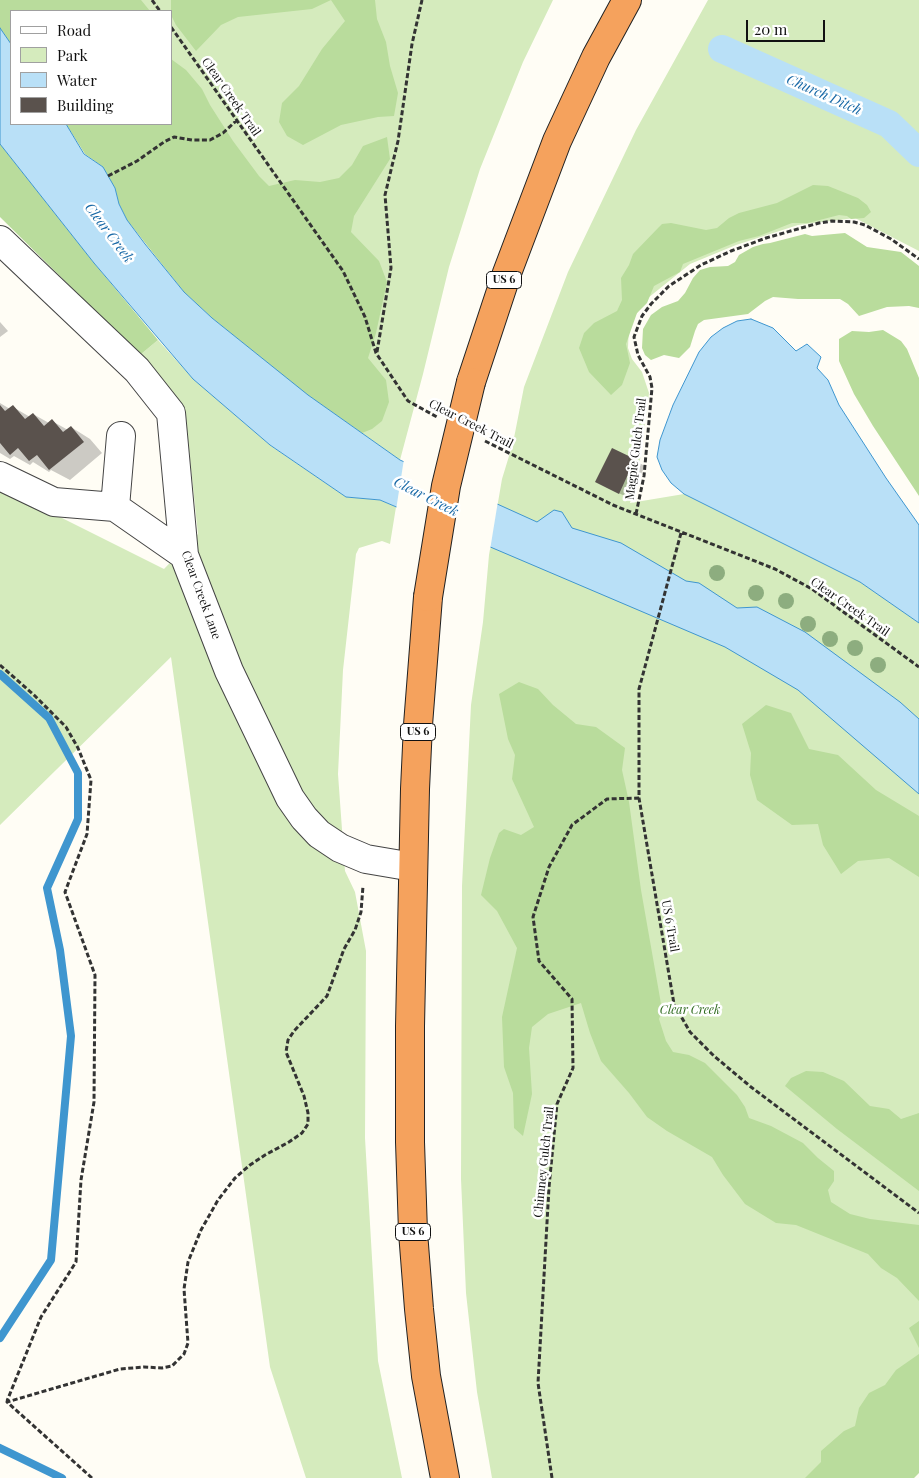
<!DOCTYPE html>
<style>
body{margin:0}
#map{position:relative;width:919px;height:1478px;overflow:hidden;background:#fffdf5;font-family:"Playfair Display",serif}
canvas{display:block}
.legend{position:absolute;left:10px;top:10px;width:162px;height:115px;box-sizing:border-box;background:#fff;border:1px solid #a0a0a0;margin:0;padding:6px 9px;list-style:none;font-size:15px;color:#111}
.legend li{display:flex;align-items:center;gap:10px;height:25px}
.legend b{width:25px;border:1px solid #a0a0a0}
.scale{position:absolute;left:746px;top:20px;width:79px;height:22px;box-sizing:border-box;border:2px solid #111;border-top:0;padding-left:6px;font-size:15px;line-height:18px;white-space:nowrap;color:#111;-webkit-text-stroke:4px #fff;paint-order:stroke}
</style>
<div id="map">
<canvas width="919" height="1478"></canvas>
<ul class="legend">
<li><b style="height:6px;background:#fff"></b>Road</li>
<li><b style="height:14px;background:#d5ebbd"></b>Park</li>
<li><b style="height:14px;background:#b9e0f7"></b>Water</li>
<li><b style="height:14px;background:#5a524d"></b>Building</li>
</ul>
<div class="scale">20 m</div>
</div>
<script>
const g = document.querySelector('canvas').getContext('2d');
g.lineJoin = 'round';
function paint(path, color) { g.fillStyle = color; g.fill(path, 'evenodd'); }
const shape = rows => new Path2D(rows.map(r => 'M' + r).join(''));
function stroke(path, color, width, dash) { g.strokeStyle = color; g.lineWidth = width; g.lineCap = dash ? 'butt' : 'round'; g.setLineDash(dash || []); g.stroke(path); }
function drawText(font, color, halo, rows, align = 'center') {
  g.font = font + ' "Playfair Display",serif'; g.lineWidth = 5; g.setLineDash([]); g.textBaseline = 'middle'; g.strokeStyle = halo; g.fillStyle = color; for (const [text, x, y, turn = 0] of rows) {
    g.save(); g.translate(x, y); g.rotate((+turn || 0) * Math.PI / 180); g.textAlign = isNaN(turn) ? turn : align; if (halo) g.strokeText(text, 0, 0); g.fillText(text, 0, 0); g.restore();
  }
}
paint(shape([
 [0,0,553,0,523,62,480,169,449,267,423,374,400,460,308,395,268,363,115,188,103,167,66,124,171,124,171,11,11,11,11,44,0,28],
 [708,0,919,0,919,251,855,218,798,225,736,245,690,264,648,298,629,324,628,348,632,359,642,372,649,393,639,467,630,503,684,494,860,582,919,623,919,1380,818,1478,492,1478,477,1392,466,1293,461,1179,462,886,471,705,483,622,489,555,502,479,513,443,524,387,568,272,636,130],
 [158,340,193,379,271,446,346,497,380,500,396,507,390,544,382,541,359,548,356,554,343,670,338,774,345,871,355,892,366,951,365,1138,378,1361,402,1478,306,1478,270,1367,171,657,0,825,0,487,164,569,198,534,185,413,140,355]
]), '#d5ebbd');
paint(shape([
 [0,0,141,0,150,11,11,11,11,44,0,28],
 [171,0,375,0,377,19,386,42,390,66,398,93,394,116,378,117,341,125,303,145,287,136,279,122,282,103,299,86,322,49,345,21,331,0,312,9,238,17,221,25,196,51,176,25,171,15],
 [171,59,186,70,202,89,210,105,233,141,259,176,269,186,295,180,320,182,339,178,352,165,363,146,387,137,390,159,354,216,351,232,379,261,387,282,376,333,368,358,386,380,389,402,382,421,372,429,362,433,305,393,212,318,184,292,127,220,119,204,115,188,103,167,85,154,66,124,171,124],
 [0,144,94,263,158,340,140,355,0,217],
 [813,185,828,186,858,198,867,205,871,212,864,218,851,219,847,216,839,215,808,223,792,223,759,236,739,241,683,264,680,272,654,286,647,303,637,313,626,344,630,363,622,385,611,395,589,372,579,348,584,333,594,323,617,311,622,300,621,278,629,265,633,254,659,227,662,224,671,223,706,230,717,228,729,218,739,213,777,203],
 [845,233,867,247,901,252,919,266,919,308,909,306,887,307,859,316,848,304,840,299,798,299,773,297,765,301,748,314,704,320,698,324,695,331,690,347,679,358,664,355,651,360,645,355,642,348,643,329,651,315,662,307,678,301,685,293,693,278,700,270,710,267,728,266,735,262,739,255,753,247,763,244,770,243,805,234,812,236],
 [883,330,901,341,907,349,919,378,919,496,873,426,854,394,839,361,839,339,852,331,869,332],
 [519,682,538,689,553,705,576,724,596,727,625,748,622,770,629,802,641,890,660,998,662,1011,659,1019,666,1041,673,1052,689,1055,705,1063,737,1095,745,1107,749,1118,771,1126,803,1143,818,1158,834,1171,834,1181,828,1190,831,1202,850,1214,870,1219,919,1225,919,1301,897,1278,881,1268,868,1254,796,1225,776,1223,745,1204,723,1175,712,1157,667,1131,647,1117,629,1093,601,1061,590,1033,581,1003,548,1014,532,1027,529,1048,532,1094,523,1136,514,1128,513,1093,504,1067,502,1017,517,948,497,911,481,895,490,858,499,833,504,829,521,835,534,827,512,779,515,755,508,739,499,694],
 [766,705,791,713,809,749,838,755,876,790,919,816,919,877,889,858,858,861,841,874,823,845,818,824,792,825,757,800,750,775,751,753,742,724],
 [806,1071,823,1072,844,1081,870,1106,889,1109,901,1119,919,1113,919,1191,837,1129,785,1086,791,1078],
 [919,1321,919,1348,909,1328],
 [919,1354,919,1473,914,1478,805,1478,821,1462,821,1451,844,1431,855,1426,859,1408,869,1393,885,1385,896,1370]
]), '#b9dc9c');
const water = shape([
 [0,28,11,44,11,124,66,124,84,154,103,167,115,188,119,204,127,220,145,244,184,292,212,318,308,395,400,460,537,522,554,510,562,512,572,528,621,543,686,581,699,583,737,608,757,607,805,632,900,702,919,719,919,794,798,690,725,647,380,500,346,497,270,445,193,379,94,263,0,144,0,28],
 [751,319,773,328,796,351,807,344,821,357,817,368,828,380,839,405,886,478,919,525,919,623,860,582,684,494,671,483,662,470,657,457,660,440,673,405,699,352,711,337,723,328,737,321,751,319]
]);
paint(water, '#b9e0f7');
stroke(water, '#3f96cf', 1);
paint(shape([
 [404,459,498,501,490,550,396,510]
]), '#fffdf5');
paint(shape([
 [0,322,8,331,0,337],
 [0,403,10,409,13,407,30,417,33,414,49,423,52,421,68,430,71,427,90,439,102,453,70,480,51,470,49,472,33,462,30,465,14,456,10,459,0,453],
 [612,449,645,466,629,498,606,487]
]), '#0003');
stroke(shape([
 [0,674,49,718,78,773,78,819,47,888,60,950,71,1036,51,1260,0,1338],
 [0,1448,62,1478]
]), '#3f96cf', 8);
stroke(shape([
 [722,49,889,124,919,153]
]), '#b9e0f7', 28);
paint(shape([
 [0,405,5,411,13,405,25,419,33,413,44,426,52,419,63,432,71,426,84,442,49,470,37,455,29,461,18,448,10,455,0,443],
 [612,448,635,459,619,494,595,482]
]), '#5a524d');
const minor = shape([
 [0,240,137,370,171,413,184,555,229,671,290,798,304,818,319,834,340,848,366,859,413,867],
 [0,476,54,502,115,507,184,555],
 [115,507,121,436]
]);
const highway = shape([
 [471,382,507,273,557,141,596,57,627,0],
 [428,597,418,725,415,789,410,1026,410,1142,413,1232,419,1309,426,1376,445,1478]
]);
stroke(minor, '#444', 30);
stroke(highway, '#222', 30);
stroke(shape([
 [152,0,160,11],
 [171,27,343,271,365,317,376,353,408,401,437,417],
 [108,176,137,161,164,142,174,137,192,140,210,140,223,133,237,120],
 [377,352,391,268,385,195,398,141,412,44,422,0],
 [485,441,613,505,775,569,812,589,919,667],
 [636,514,644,476,652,388,650,377,638,355,634,337,642,316,651,304,669,286,701,265,731,251,766,238,819,223,832,221,854,222,865,225,891,239,919,259],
 [681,533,639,689,639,798,674,1004,690,1032,714,1056,751,1087,919,1213],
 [0,665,34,695,66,727,78,748,91,780,87,834,65,892,95,975,94,1102,81,1180,76,1262,41,1317,7,1401],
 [92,1478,7,1402,120,1369,144,1367,162,1368,172,1366,184,1354,188,1343,184,1289,188,1262,201,1230,218,1200,235,1178,250,1165,265,1155,289,1142,302,1133,308,1124,308,1113,304,1096,286,1052,288,1040,294,1031,327,996,344,949,355,930,361,912,363,886],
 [552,1478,538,1383,549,1187,557,1104,573,1068,572,999,539,961,533,917,549,867,572,825,607,799,639,798]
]), '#333', 3, [5, 2.5]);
stroke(minor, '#fff', 28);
stroke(highway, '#f5a25d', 28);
const highwayBridge = shape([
 [428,597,446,486,471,382]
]);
stroke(highwayBridge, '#222', 30, []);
stroke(highwayBridge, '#f5a25d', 28);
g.fillStyle = '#8dad7f';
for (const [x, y] of [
 [717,573],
 [756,593],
 [786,601],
 [808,624],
 [830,639],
 [855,648],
 [878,665]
]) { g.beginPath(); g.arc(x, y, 8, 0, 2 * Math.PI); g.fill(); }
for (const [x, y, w] of [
 [504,280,35],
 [418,732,35],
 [413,1232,35]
]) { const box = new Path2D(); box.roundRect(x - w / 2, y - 8.5, w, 17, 4); g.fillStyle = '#fff'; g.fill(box); stroke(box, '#111', 1); }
drawText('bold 11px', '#111', null, [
 ["US 6",504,280],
 ["US 6",418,732],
 ["US 6",413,1232]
]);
drawText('12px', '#111', '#fff', [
 ["Clear Creek Trail",231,97,55],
 ["Clear Creek Trail",471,424,27],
 ["Magpie Gulch Trail",636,449,-83],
 ["Clear Creek Lane",201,595,70],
 ["Clear Creek Trail",850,607,35],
 ["US 6 Trail",670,926,80],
 ["Chimney Gulch Trail",544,1162,-84]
]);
drawText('italic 12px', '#2f6b1f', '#fff', [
 ["Clear Creek",690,1010]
]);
drawText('italic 14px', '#1768a6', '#fff', [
 ["Church Ditch",824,95,24],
 ["Clear Creek",109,233,53],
 ["Clear Creek",426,497,27]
]);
</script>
